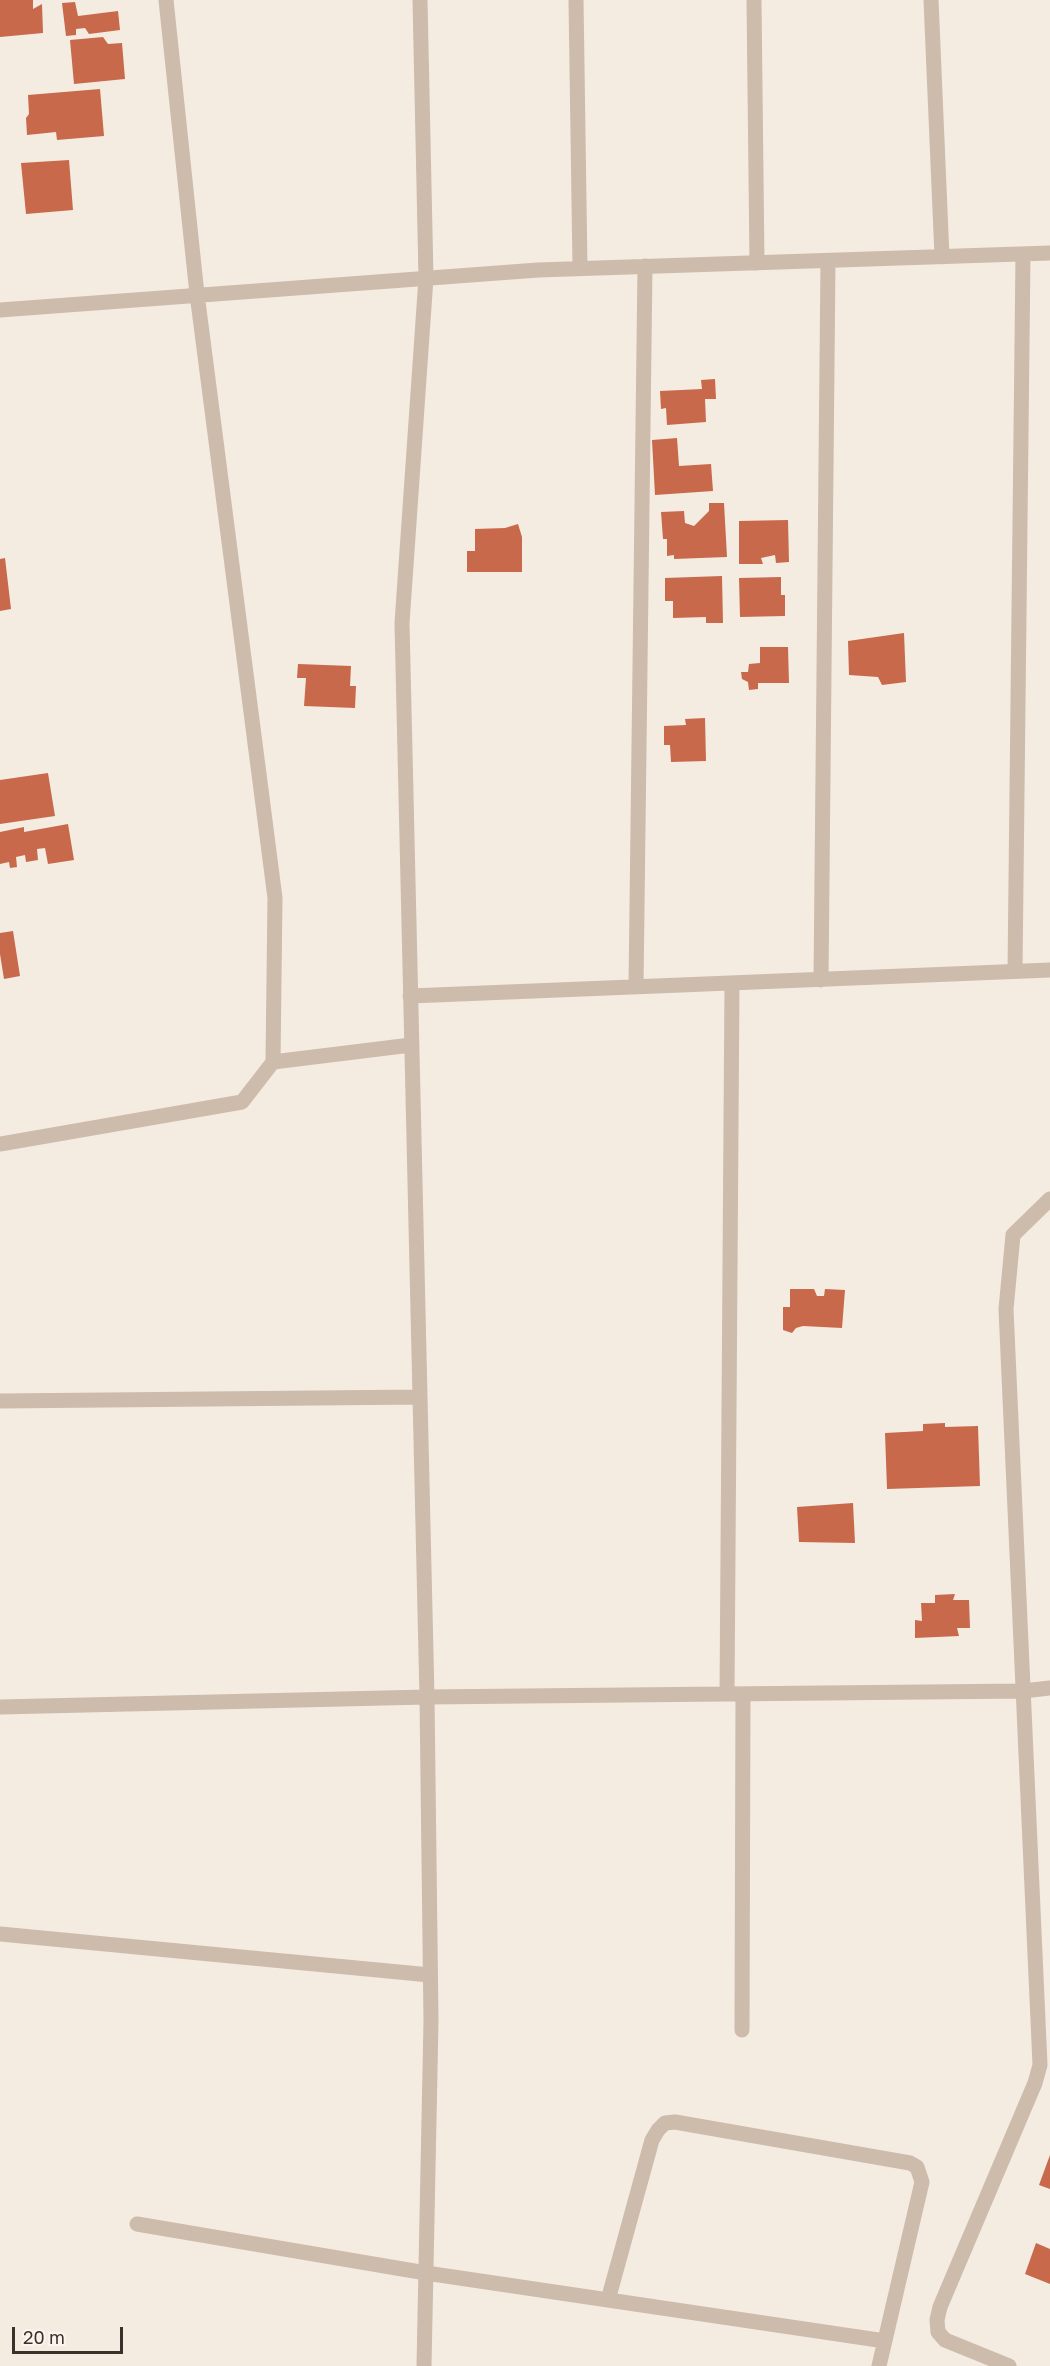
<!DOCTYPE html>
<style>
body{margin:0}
#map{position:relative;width:1050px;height:2366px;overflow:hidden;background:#f4ebe1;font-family:"Golos Text",sans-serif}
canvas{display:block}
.scale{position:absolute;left:12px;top:2327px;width:111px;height:27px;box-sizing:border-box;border:3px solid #3b302b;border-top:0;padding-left:8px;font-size:18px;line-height:21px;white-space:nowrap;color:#3b302b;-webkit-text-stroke:4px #fbf5ee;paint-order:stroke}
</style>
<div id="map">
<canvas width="1050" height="2366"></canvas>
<div class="scale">20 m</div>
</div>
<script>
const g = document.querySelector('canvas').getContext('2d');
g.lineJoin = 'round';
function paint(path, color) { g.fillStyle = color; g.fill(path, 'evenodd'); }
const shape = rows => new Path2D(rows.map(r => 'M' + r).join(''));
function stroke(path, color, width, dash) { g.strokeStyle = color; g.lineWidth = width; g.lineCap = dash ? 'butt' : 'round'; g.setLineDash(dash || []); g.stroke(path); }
paint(shape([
 [0,0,33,0,33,9,42,4,43,33,0,37],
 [75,2,78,16,118,11,120,30,89,34,85,28,76,29,76,35,66,36,62,3],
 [103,37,108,44,122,43,125,79,74,84,70,40],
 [100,89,104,136,57,140,56,132,27,135,26,118,29,114,28,95],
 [69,160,73,210,26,214,21,163],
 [715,379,716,399,705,399,706,422,667,425,666,408,661,409,660,391,702,389,701,380],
 [677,438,679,466,711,464,713,491,655,495,652,440],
 [709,503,724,503,727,557,674,559,674,555,667,556,667,539,663,539,661,512,684,511,685,523,694,526,709,511],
 [788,520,789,562,776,563,775,555,761,558,763,564,739,564,739,521],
 [518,524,522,537,522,572,467,572,467,551,475,551,475,529,505,528],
 [5,558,11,609,0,611,0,559],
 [722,576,723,623,706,623,706,617,673,618,673,601,665,601,665,578],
 [781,577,781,595,785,595,785,616,740,617,739,578],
 [904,633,906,682,882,685,878,677,849,675,848,641],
 [760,647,788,647,789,683,758,683,758,689,749,690,748,682,742,679,741,672,748,672,749,664,760,663],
 [298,664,351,666,350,686,356,686,355,708,304,706,306,678,297,678],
 [705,718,706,761,671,762,670,745,664,745,664,726,686,725,685,719],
 [48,773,55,816,0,824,0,780],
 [68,824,74,860,48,864,45,848,37,849,38,860,26,862,25,855,16,857,17,867,10,868,9,862,0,864,0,832,24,827,24,832],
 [13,931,20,976,4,979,0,954,0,933],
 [790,1289,814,1289,817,1296,824,1296,825,1289,845,1290,842,1328,803,1326,796,1328,792,1333,783,1330,783,1307,790,1307],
 [945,1423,945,1427,978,1426,980,1486,887,1489,885,1433,923,1431,923,1424],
 [853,1503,855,1543,799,1542,797,1507],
 [955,1594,953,1600,969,1600,970,1628,957,1628,959,1636,915,1638,915,1620,922,1621,921,1603,935,1603,935,1595],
 [1050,2155,1050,2189,1039,2185],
 [1036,2243,1050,2249,1050,2284,1025,2274]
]), '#c8694b');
stroke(shape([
 [420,0,426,278,402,623,427,1697,431,2021,424,2366],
 [576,0,580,268],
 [754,0,757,263],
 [931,0,942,257],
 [0,310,538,270,1050,253],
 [1015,971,1023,254],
 [821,980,828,261],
 [636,987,645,266],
 [410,996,1050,970],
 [273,1062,411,1045],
 [0,1144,242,1102,273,1062,275,898,197,294,166,0],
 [0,1401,420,1397],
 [727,1694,732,983],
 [0,1707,427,1697,1023,1691,1050,1688],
 [0,1934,430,1975],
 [742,2030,743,1694],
 [137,2224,426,2273,885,2341],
 [608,2300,652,2140,658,2130,665,2123,675,2122,910,2163,917,2167,922,2182,879,2366],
 [1009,2366,945,2340,938,2332,937,2320,940,2307,1035,2083,1040,2065,1006,1309,1013,1235,1050,1199]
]), '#cdbbac', 15);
</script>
